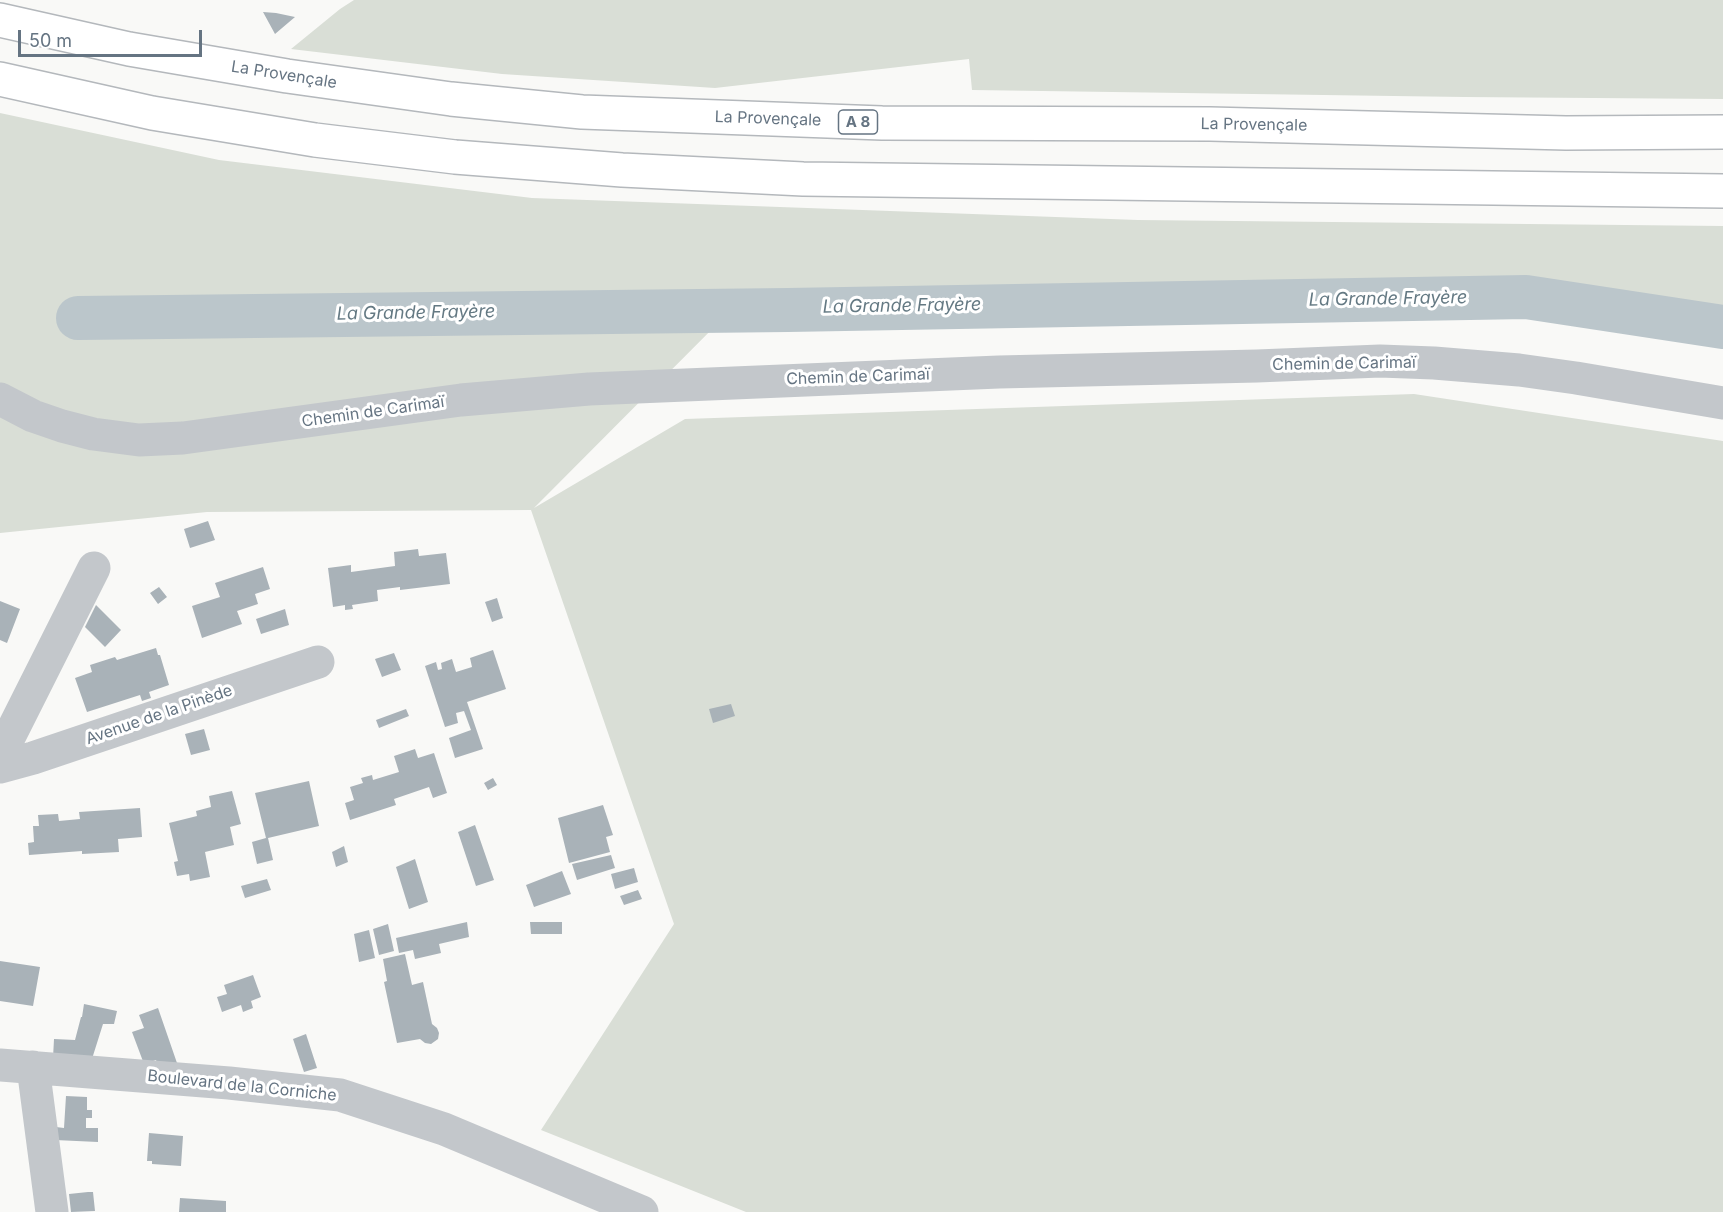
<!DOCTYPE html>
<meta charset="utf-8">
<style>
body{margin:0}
#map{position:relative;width:1723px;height:1212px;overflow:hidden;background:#f9f9f7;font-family:Inter,sans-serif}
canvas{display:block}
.scale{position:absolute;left:18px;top:30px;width:184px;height:27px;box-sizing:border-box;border:3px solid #657482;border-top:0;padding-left:8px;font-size:18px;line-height:21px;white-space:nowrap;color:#657482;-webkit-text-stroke:4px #fff;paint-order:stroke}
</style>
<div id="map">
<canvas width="1723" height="1212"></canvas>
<div class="scale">50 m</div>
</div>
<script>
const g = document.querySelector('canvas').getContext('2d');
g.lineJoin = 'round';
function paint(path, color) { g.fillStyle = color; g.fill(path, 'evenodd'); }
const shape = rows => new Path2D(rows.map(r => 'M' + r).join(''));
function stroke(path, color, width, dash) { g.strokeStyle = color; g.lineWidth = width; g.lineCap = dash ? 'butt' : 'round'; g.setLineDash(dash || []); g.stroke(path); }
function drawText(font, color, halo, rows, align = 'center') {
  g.font = font + ' Inter,sans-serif'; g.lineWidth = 6; g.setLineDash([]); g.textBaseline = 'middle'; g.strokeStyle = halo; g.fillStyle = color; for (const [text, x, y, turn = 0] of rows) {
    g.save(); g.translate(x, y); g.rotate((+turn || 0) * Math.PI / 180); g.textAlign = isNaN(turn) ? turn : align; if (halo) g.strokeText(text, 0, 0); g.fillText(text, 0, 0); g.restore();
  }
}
paint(shape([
 [354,0,1723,0,1723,99,1464,97,972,90,969,59,715,88,502,74,291,49,340,9],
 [0,113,219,160,532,198,1138,220,1723,226,1723,319,1474,283,744,297,534,508,685,419,1414,394,1723,441,1723,1212,746,1212,541,1130,674,924,531,510,207,512,0,533]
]), '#d9ded6');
stroke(shape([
 [78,318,788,310,1526,297,1723,327]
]), '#bbc6cb', 44);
paint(shape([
 [263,12,276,13,295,17,275,34],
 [208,521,215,540,190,548,184,529],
 [418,549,419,556,446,553,450,584,400,590,400,587,377,590,378,601,352,605,353,609,345,610,345,605,333,607,328,568,351,565,351,572,395,566,394,552],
 [263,567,270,589,255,594,258,604,237,611,242,624,202,638,192,606,220,597,215,583],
 [159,587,167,597,158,604,150,593],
 [497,598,503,618,492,622,485,602],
 [0,601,20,609,7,643,0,640],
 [96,605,121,630,105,647,85,627],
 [285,609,289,625,261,634,256,619],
 [156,648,158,655,160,655,169,685,149,692,151,698,142,701,140,695,87,712,75,678,92,672,90,665,115,657,117,660],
 [493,650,506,689,467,702,483,749,455,758,449,738,471,730,464,711,456,713,458,723,445,727,425,666,436,662,438,670,442,669,441,663,452,659,456,672,472,667,470,658],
 [394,653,401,670,382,677,375,659],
 [731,704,735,716,713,723,709,709],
 [406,709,409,716,379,728,376,720],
 [204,729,210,750,191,755,185,734],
 [415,749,418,758,434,753,447,793,433,798,429,787,394,799,396,805,350,820,345,803,354,800,350,787,363,783,361,778,372,775,373,780,399,772,394,756],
 [493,778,497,785,488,790,484,783],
 [309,781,319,826,268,838,273,860,257,864,252,842,266,838,255,793],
 [232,791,241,824,230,827,234,845,205,852,210,877,190,881,189,874,177,876,174,862,178,861,169,823,197,816,196,811,211,807,209,796],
 [603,805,613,835,606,837,610,852,569,863,558,818],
 [140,808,142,837,118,839,119,852,82,854,82,851,29,855,28,843,34,842,33,826,39,826,38,815,58,814,59,821,80,819,79,812],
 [475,825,494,880,476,886,458,832],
 [344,846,348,862,336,867,332,852],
 [611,855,615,868,577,880,572,864],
 [415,859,428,902,409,909,396,867],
 [634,868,638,882,615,889,611,874],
 [562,871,571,894,534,907,526,885],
 [267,879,271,890,245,898,241,886],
 [638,890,642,899,624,905,620,896],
 [467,922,469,937,439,944,441,953,415,959,413,950,399,953,396,938],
 [530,922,562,922,562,934,531,934],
 [388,924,394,951,379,955,373,929],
 [369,930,375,958,359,962,354,934],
 [405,954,412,985,423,982,432,1024,437,1028,439,1033,438,1039,431,1044,425,1043,420,1039,397,1043,384,982,387,981,383,959],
 [0,961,40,967,33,1006,0,1001],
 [253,975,261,997,251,1001,253,1008,243,1012,241,1005,222,1012,217,997,227,994,224,985],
 [84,1004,117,1011,114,1024,103,1024,91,1062,53,1058,54,1039,75,1040,81,1017,82,1017],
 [158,1008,177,1063,159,1069,156,1060,144,1064,132,1032,144,1028,139,1015],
 [306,1034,317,1068,304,1072,293,1039],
 [66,1096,87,1097,87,1110,92,1110,92,1118,86,1118,86,1128,98,1128,98,1142,55,1140,56,1127,64,1128],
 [149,1133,183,1136,181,1166,152,1164,152,1161,147,1161],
 [88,1192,93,1192,95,1211,71,1212,69,1194],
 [180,1198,226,1201,226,1212,179,1212]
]), '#a9b2b8');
const highway = shape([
 [0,20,129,49,287,76,451,99,582,112,882,123,1210,124,1566,133,1723,132],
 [0,79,152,113,315,140,455,157,622,170,803,179,1723,191]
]);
stroke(highway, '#b4b8bc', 36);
stroke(shape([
 [0,399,33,416,62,426,93,434,139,440,183,438,461,400,589,389,999,372,1257,366,1380,361,1434,363,1519,370,1576,378,1723,403],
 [0,755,94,568],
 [0,767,33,758,318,662],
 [0,1065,229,1083,340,1095,444,1129,642,1212],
 [33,1067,52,1212]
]), '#c3c7cb', 33);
stroke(highway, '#fff', 33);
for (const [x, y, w] of [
 [858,122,39]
]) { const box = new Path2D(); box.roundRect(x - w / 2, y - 12, w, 24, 4.5); g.fillStyle = '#fff'; g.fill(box); stroke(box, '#657482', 1.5); }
drawText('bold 15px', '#657482', null, [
 ["A 8",858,122]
]);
drawText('16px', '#657482', '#fff', [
 ["La Provençale",284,75,9],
 ["La Provençale",768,119,2],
 ["La Provençale",1254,125,1],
 ["Chemin de Carimaï",1344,364,-1],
 ["Chemin de Carimaï",858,377,-2],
 ["Chemin de Carimaï",373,412,-8],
 ["Avenue de la Pinède",159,715,-19],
 ["Boulevard de la Corniche",242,1086,6]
]);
drawText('italic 18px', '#647983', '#fff', [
 ["La Grande Frayère",1388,299,-1],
 ["La Grande Frayère",902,306,-1],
 ["La Grande Frayère",416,313,-1]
]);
</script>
